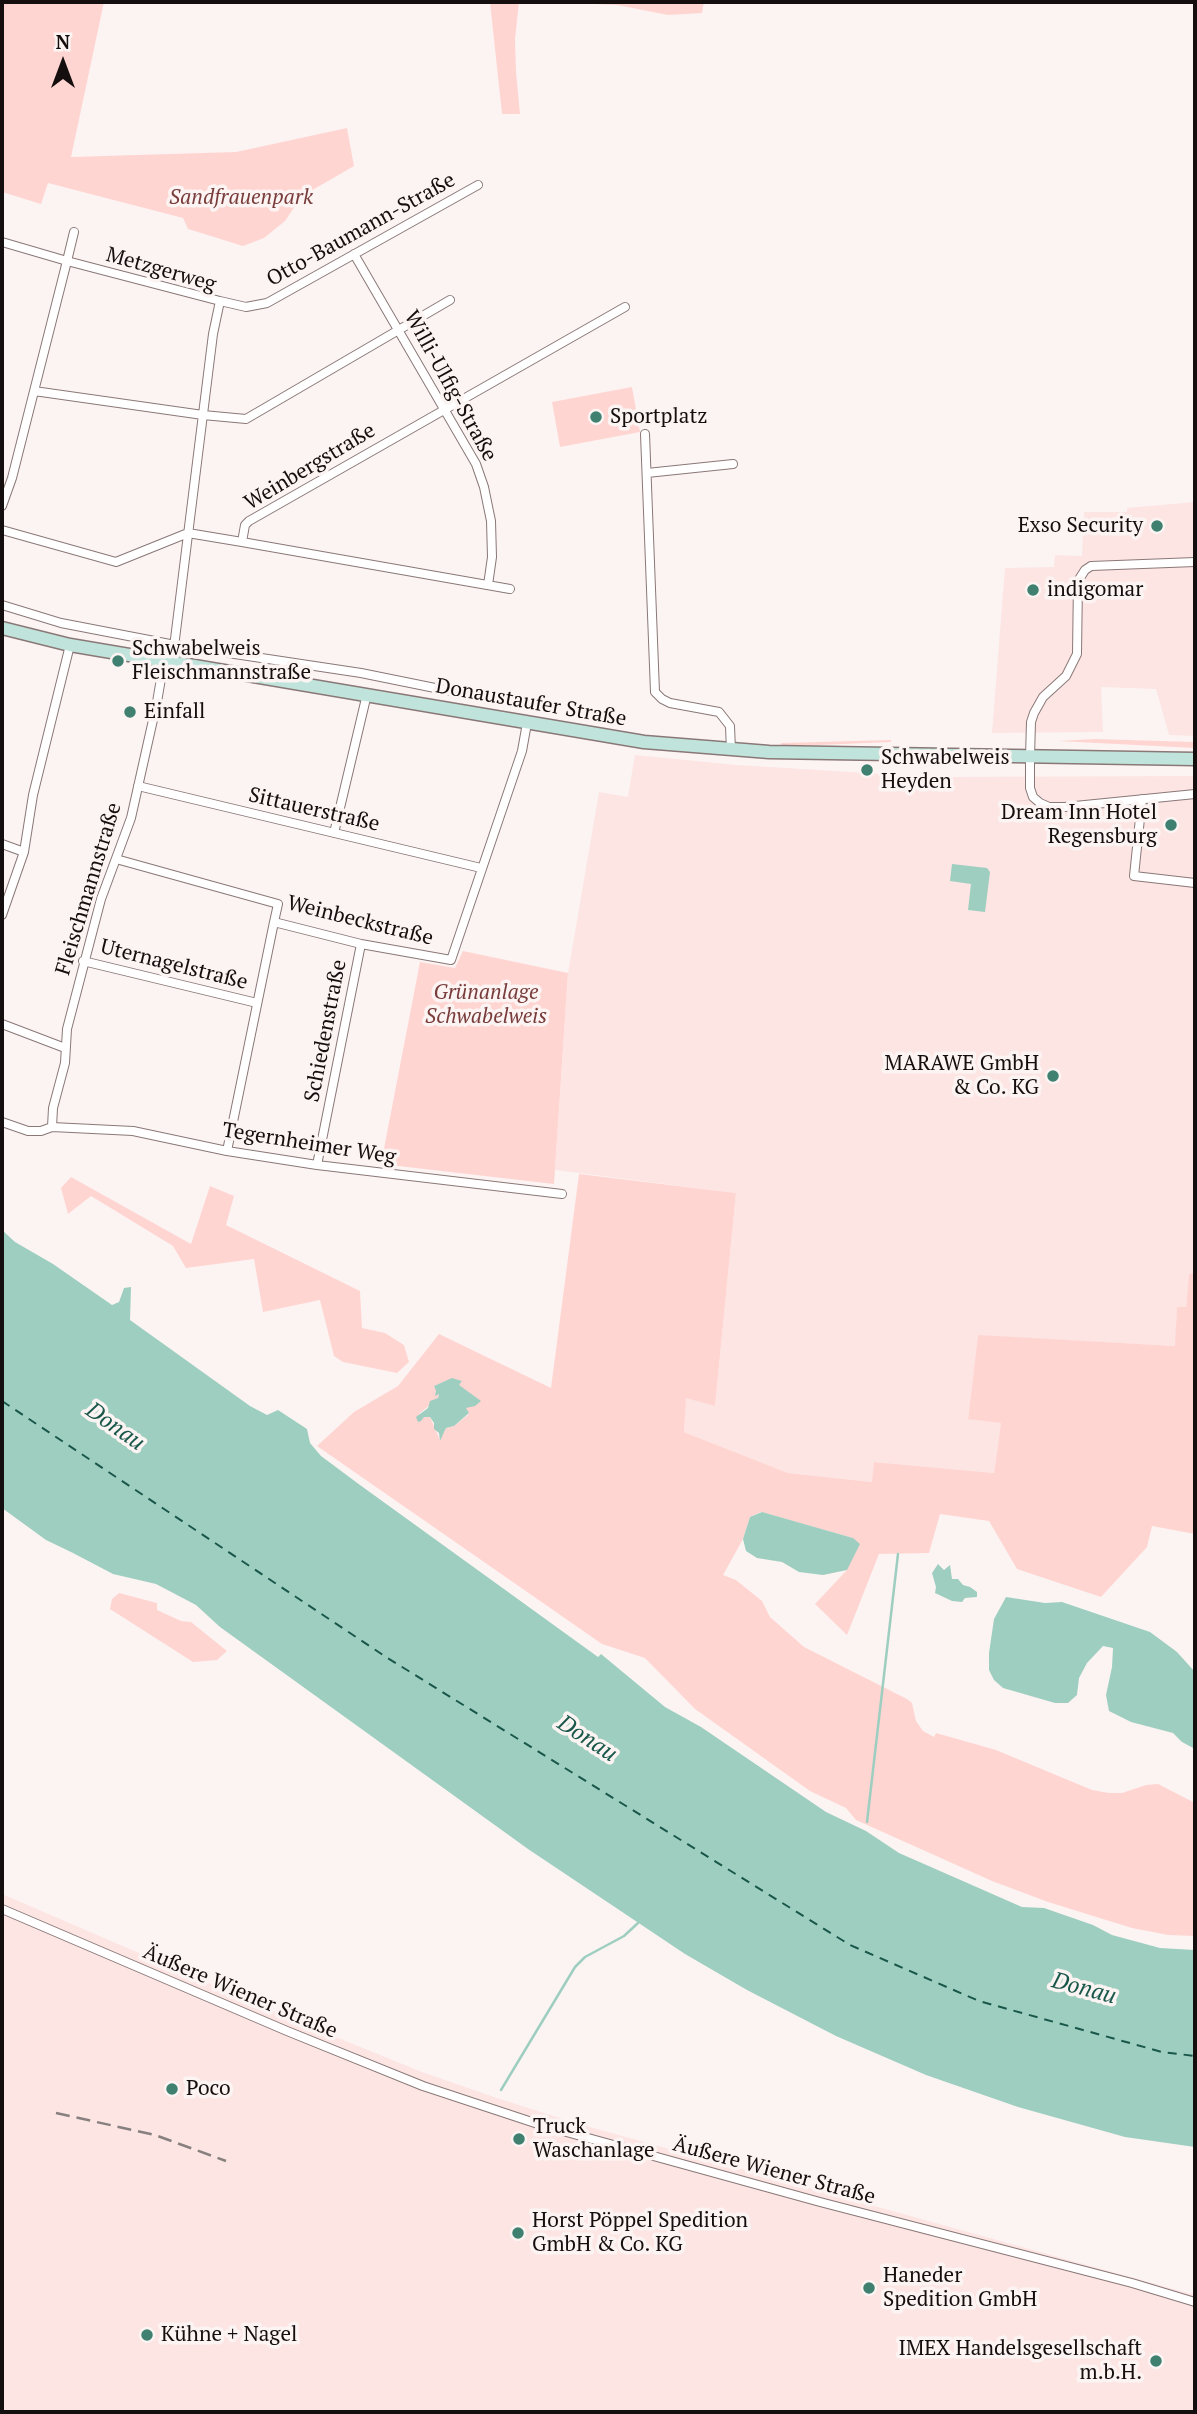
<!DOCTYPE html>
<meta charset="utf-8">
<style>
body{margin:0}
#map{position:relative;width:1197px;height:2414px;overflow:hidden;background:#fcf4f3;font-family:"PT Serif",serif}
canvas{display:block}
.frame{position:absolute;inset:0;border:4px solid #150e0e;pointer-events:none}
.north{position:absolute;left:28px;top:28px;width:70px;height:70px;-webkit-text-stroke:5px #fcf4f3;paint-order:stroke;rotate:0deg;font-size:19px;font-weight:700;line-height:28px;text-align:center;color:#150e0e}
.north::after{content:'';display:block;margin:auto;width:24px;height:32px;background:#150e0e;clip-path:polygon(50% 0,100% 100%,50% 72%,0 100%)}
</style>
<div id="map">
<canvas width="1197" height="2414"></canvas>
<div class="frame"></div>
<div class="north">N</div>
</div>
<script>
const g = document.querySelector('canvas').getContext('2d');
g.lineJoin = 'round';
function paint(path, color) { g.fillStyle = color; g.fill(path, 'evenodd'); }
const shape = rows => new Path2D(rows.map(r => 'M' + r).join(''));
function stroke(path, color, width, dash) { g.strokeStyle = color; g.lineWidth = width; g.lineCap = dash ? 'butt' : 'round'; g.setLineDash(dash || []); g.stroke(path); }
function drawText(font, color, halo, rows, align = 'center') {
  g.font = font + ' "PT Serif",serif'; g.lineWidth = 7; g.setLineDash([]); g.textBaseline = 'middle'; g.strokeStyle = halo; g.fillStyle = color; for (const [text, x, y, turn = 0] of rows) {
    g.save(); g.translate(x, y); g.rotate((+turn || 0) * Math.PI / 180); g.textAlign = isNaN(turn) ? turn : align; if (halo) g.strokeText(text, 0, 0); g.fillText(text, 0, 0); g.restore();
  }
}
paint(shape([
 [1195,502,1195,736,1169,735,1156,689,1101,687,1103,732,992,733,1005,568,1054,567,1055,555,1082,556,1084,512,1127,512,1127,508],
 [635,755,737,765,931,777,1195,776,1195,1272,1189,1274,1186,1307,1177,1308,1176,1346,978,1336,968,1418,1001,1423,994,1473,875,1462,873,1482,788,1473,684,1432,685,1397,715,1406,736,1193,555,1170,568,973,599,792,628,797],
 [2,1894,311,2027,422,2072,494,2097,572,2122,1195,2295,1195,2412,2,2412]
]), '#fce5e3');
paint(shape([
 [2,2,104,2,71,157,236,152,347,128,354,166,302,196,285,221,264,238,243,246,188,229,183,218,48,183,41,204,2,192],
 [490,2,519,2,515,39,516,72,520,114,502,114],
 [550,2,704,2,702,13,668,15,617,5],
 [632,387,640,432,560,447,552,402],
 [1095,739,1195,742,1195,748,1058,741],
 [891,740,891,742,818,745,781,745,781,743],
 [463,951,568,973,554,1184,381,1164,420,962,455,968],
 [579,1174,736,1193,715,1406,686,1398,684,1432,788,1473,872,1482,874,1462,994,1473,1001,1423,968,1419,978,1335,1175,1346,1177,1307,1186,1307,1189,1274,1195,1272,1195,1534,1152,1526,1147,1547,1101,1597,1017,1569,989,1521,940,1514,929,1553,879,1554,847,1635,815,1604,847,1570,853,1538,761,1512,750,1517,743,1539,723,1575,736,1580,762,1601,770,1617,804,1647,907,1699,912,1703,916,1721,923,1731,934,1737,936,1733,996,1750,1092,1790,1109,1793,1122,1793,1146,1785,1158,1784,1195,1803,1195,1936,1168,1935,1132,1928,1048,1902,992,1881,856,1820,846,1808,810,1791,695,1709,645,1658,602,1644,317,1446,354,1412,398,1386,439,1334,551,1388],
 [452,1379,461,1382,458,1385,466,1391,469,1406,465,1408,469,1414,454,1426,446,1428,440,1440,430,1417,419,1414,438,1398,439,1393,434,1386],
 [71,1177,191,1244,210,1186,234,1196,226,1225,360,1291,362,1328,385,1333,404,1345,409,1362,397,1373,343,1362,334,1356,320,1300,263,1312,254,1259,186,1268,173,1246,91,1196,68,1214,61,1188],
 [119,1593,157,1603,157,1610,181,1621,191,1622,227,1651,217,1660,193,1662,110,1609,112,1599]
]), '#ffd5d2');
paint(shape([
 [952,864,987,868,990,872,985,912,968,910,971,884,950,881],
 [2,1230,15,1242,53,1264,112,1305,119,1302,124,1288,131,1287,130,1320,250,1406,267,1415,278,1410,307,1429,310,1443,321,1456,360,1485,598,1657,601,1654,665,1707,701,1727,826,1812,866,1831,899,1853,1022,1907,1044,1908,1093,1925,1112,1935,1160,1948,1195,1950,1195,2147,1125,2137,1018,2107,926,2075,836,2036,747,1990,685,1954,528,1849,220,1627,196,1605,156,1584,113,1574,73,1553,46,1540,2,1508],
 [452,1378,462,1381,459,1385,481,1401,475,1406,466,1408,469,1413,454,1426,446,1428,440,1441,439,1433,434,1429,434,1423,430,1417,424,1417,421,1421,418,1422,416,1417,428,1408,430,1401,438,1398,439,1394,435,1396,436,1391,434,1386],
 [762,1512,853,1538,860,1544,847,1570,823,1575,799,1572,782,1562,757,1558,746,1551,743,1539,750,1517],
 [938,1564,944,1570,950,1565,952,1579,958,1579,963,1585,970,1587,977,1592,977,1597,965,1598,962,1602,952,1601,935,1593,936,1587,932,1573],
 [1006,1597,1045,1603,1062,1602,1150,1632,1177,1652,1195,1672,1195,1749,1182,1742,1173,1733,1131,1722,1109,1711,1106,1695,1112,1667,1113,1648,1103,1646,1087,1663,1079,1678,1077,1695,1068,1703,1055,1703,1003,1688,994,1680,989,1670,989,1653,994,1619]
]), '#9ecec0');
stroke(shape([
 [867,1822,898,1554],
 [501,2090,575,1967,585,1957,624,1936,638,1923]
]), '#9ecec0', 2.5);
stroke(shape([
 [2,1401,386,1657,850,1945,979,2001,1162,2052,1195,2056]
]), '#18574a', 2, [9, 7]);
const minor = shape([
 [2,242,67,261,74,232],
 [354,254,476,464,484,487,491,521,492,557,488,585],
 [220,301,246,307,267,303,478,185],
 [34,391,203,415,246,419,450,300],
 [645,434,655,692,662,699,670,703,719,712,730,726,731,750],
 [647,473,733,464],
 [2,506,12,478,67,261,220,301,213,334,172,663],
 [2,530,116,562,188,533,242,542,245,525,249,521,625,307],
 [242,542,510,589],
 [1195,562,1091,566,1085,570,1078,581,1077,654,1066,676,1043,697,1034,713,1031,722,1030,757,1030,788,1033,797,1040,803,1049,807,1065,807,1195,794],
 [2,605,61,623,175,645,361,673,499,701],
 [138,786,481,868],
 [1142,799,1134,876,1195,883],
 [334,833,367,694],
 [2,844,24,852],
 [116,859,278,904,274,922,361,944,451,960,522,751,527,723],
 [2,915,24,852,33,795,70,645],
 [83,961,257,1003],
 [2,1024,65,1048],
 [2,1122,28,1131,41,1131,52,1127,133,1131,227,1151,317,1165,562,1194],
 [52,1127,53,1108,65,1063,67,1029,101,899,131,818,157,702,164,661],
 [227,1151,274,922],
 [317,1165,361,944],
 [2,1909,287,2031,423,2086,541,2125,820,2202,1132,2283,1195,2302]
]);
const secondary = shape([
 [2,628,70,645,644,742,769,752,1195,759]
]);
stroke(minor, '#8a7877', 10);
stroke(secondary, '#8a7877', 15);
stroke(minor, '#fff', 8);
stroke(secondary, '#c0e4dc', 12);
stroke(shape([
 [56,2113,155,2135,226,2161]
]), '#87807f', 2.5, [14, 7]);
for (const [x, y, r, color] of [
 [596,417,7,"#3f8070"],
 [1157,526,7,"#3f8070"],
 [1033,590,7,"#3f8070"],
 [118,661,7,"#3f8070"],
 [130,712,7,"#3f8070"],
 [867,770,7,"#3f8070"],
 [1171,825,7,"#3f8070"],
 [1053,1076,7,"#3f8070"],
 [172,2089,7,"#3f8070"],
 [519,2139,7,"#3f8070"],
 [518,2233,7,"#3f8070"],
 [869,2288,7,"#3f8070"],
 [147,2335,7,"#3f8070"],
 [1156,2361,7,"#3f8070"]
]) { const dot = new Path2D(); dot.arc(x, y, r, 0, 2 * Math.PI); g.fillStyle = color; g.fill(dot); stroke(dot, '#fcf4f3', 2.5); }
drawText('italic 21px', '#783c3b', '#fcf4f3', [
 ["Sandfrauenpark",241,198],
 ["Grünanlage",486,993],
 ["Schwabelweis",486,1017]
]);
drawText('21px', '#150e0e', '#fcf4f3', [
 ["Otto-Baumann-Straße",361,230,-29],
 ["Metzgerweg",161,270,16],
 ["Willi-Ulfig-Straße",450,386,61],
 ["Weinbergstraße",310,467,-31],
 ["Donaustaufer Straße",531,703,10],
 ["Sittauerstraße",314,810,13],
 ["Fleischmannstraße",89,889,-73],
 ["Weinbeckstraße",360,921,14],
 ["Uternagelstraße",174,965,14],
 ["Schiedenstraße",326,1031,-79],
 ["Tegernheimer Weg",309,1144,9],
 ["Äußere Wiener Straße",240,1992,23],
 ["Äußere Wiener Straße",774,2171,15]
]);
drawText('21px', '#150e0e', '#fcf4f3', [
 ["Sportplatz",610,417],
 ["Exso Security",1143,526,"right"],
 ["indigomar",1047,590],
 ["Schwabelweis",132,649],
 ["Fleischmannstraße",132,673],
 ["Einfall",144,712],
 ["Schwabelweis",881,758],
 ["Heyden",881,782],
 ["Dream Inn Hotel",1157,813,"right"],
 ["Regensburg",1157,837,"right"],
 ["MARAWE GmbH",1039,1064,"right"],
 ["& Co. KG",1039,1088,"right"],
 ["Poco",186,2089],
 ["Truck",533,2127],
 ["Waschanlage",533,2151],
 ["Horst Pöppel Spedition",532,2221],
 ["GmbH & Co. KG",532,2245],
 ["Haneder",883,2276],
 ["Spedition GmbH",883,2300],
 ["Kühne + Nagel",161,2335],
 ["IMEX Handelsgesellschaft",1142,2349,"right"],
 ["m.b.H.",1142,2373,"right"]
], 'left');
drawText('italic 23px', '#18574a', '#fcf4f3', [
 ["Donau",115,1427,35],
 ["Donau",587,1739,33],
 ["Donau",1084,1989,15]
]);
</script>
